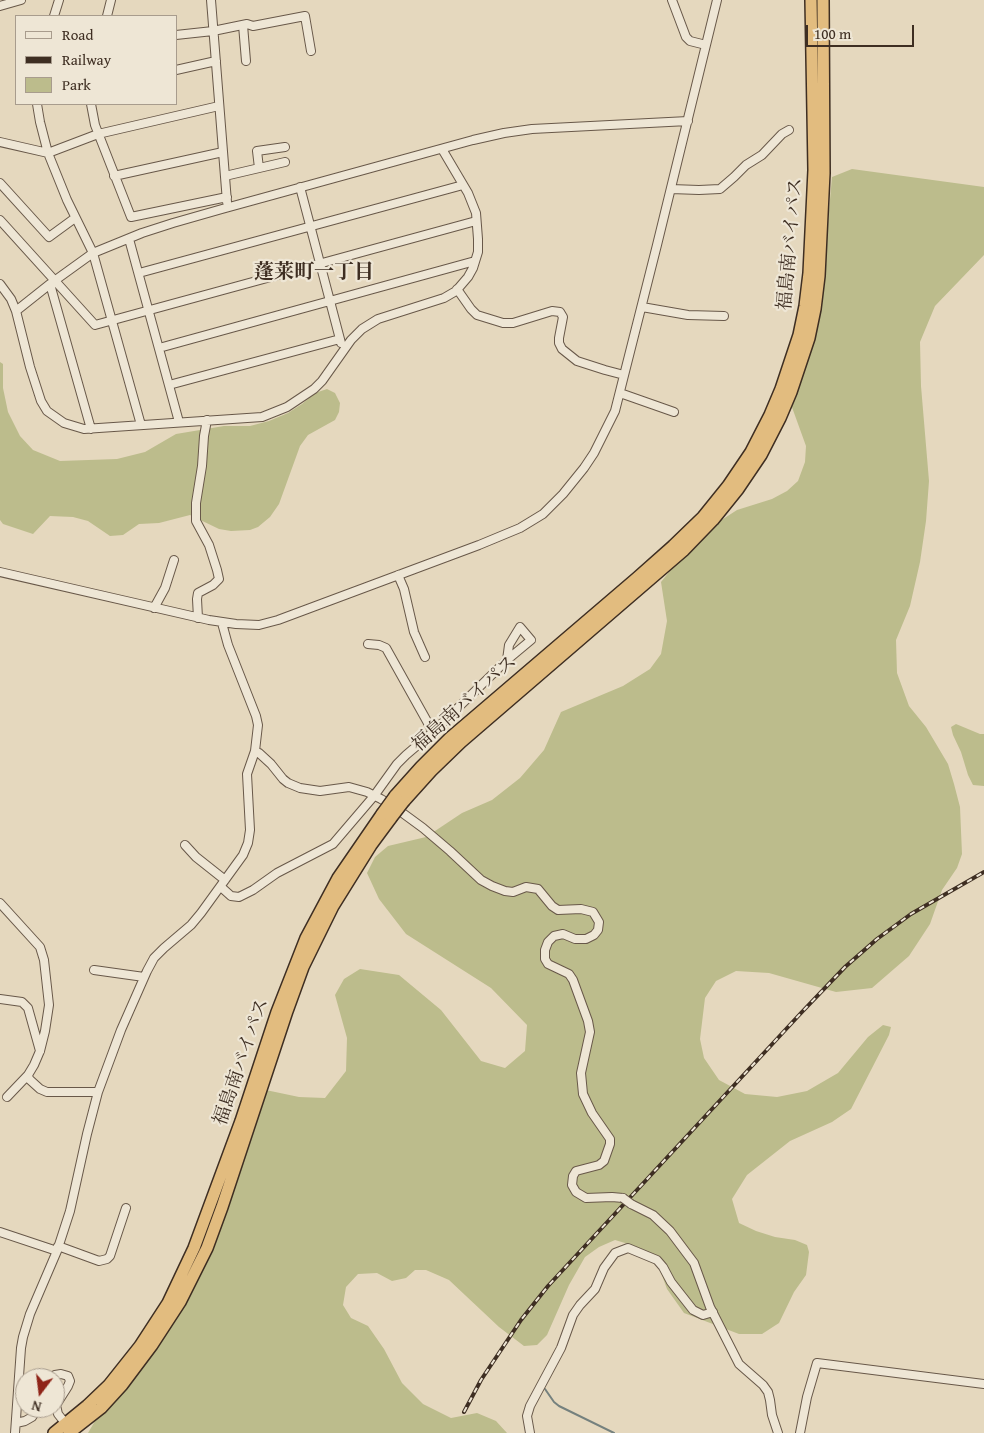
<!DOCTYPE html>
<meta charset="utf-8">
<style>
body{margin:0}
#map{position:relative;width:984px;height:1433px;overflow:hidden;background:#e5d8be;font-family:"Gentium Book Plus",serif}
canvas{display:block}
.legend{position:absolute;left:15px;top:15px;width:162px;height:90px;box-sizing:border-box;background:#eee6d5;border:1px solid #a89c8d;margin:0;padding:6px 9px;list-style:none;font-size:15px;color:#3e2e22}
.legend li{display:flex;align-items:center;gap:10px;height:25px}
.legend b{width:25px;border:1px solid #a89c8d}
.north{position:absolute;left:15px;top:1368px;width:50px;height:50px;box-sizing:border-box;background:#eee6d5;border:1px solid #a89c8d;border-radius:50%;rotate:195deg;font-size:14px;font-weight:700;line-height:20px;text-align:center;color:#3e2e22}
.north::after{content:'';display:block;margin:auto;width:18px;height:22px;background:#8f2418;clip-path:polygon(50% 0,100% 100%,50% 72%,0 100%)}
.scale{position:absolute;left:806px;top:25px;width:108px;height:22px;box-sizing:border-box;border:2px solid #3e2e22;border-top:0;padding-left:6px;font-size:15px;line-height:18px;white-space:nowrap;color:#3e2e22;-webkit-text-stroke:4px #eee6d5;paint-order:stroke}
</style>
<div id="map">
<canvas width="984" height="1433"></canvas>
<ul class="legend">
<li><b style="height:6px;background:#eee6d5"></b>Road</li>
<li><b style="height:6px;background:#3e2e22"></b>Railway</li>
<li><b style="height:14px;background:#bcbc8c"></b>Park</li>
</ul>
<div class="north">N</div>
<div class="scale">100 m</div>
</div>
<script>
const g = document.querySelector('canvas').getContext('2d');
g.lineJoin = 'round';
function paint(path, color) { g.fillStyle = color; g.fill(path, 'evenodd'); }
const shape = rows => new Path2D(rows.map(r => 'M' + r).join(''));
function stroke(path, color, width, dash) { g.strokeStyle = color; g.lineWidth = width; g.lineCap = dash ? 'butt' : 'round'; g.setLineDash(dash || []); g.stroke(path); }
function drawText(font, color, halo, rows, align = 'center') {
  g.font = font + ' "Gentium Book Plus","Noto Serif JP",serif'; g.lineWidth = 4.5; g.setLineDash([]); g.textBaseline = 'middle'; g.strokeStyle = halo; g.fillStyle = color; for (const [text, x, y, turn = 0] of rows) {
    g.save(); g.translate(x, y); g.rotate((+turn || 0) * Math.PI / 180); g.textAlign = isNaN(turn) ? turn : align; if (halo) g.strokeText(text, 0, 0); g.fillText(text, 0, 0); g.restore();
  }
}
paint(shape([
 [852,169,984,187,984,255,935,306,920,342,921,386,929,481,926,521,920,562,910,606,896,640,897,673,909,706,926,727,948,764,954,784,960,807,962,854,957,868,942,890,930,924,909,956,872,988,836,992,769,973,736,971,716,981,705,998,700,1039,704,1058,719,1080,745,1094,777,1097,807,1091,838,1073,868,1037,883,1025,891,1027,889,1035,851,1109,832,1122,790,1141,747,1175,732,1199,739,1223,756,1231,775,1237,795,1240,807,1245,809,1252,806,1275,794,1292,779,1323,762,1334,739,1334,684,1313,667,1289,656,1259,635,1246,615,1240,599,1247,585,1257,569,1285,547,1335,537,1345,524,1346,499,1327,449,1280,426,1270,415,1270,406,1278,392,1281,377,1273,358,1274,346,1287,343,1305,351,1318,368,1326,384,1349,402,1383,423,1404,451,1418,477,1413,496,1421,507,1433,88,1433,95,1421,151,1346,192,1281,261,1089,299,1097,325,1098,346,1071,347,1038,335,995,344,979,360,969,399,975,441,1010,481,1061,505,1068,525,1051,527,1025,491,988,406,934,379,899,367,873,375,857,388,846,426,837,462,813,492,800,520,778,544,750,561,712,623,686,650,669,661,654,667,621,661,582,700,534,737,510,772,499,787,491,798,481,805,462,806,446,789,399,824,267,832,177],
 [0,362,3,364,3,388,8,412,20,436,33,450,60,461,117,459,145,452,176,434,224,426,250,426,269,421,288,413,302,404,315,393,327,389,335,393,340,403,339,412,335,420,308,435,300,446,279,504,270,517,258,527,250,530,231,531,219,529,190,515,159,523,139,524,123,535,110,536,88,521,73,517,50,516,33,534,3,524,0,520],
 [956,724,980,734,984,734,984,786,973,785,968,775,961,752,953,735,951,727]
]), '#bcbc8c');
stroke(shape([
 [545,1389,554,1402,559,1406,614,1433]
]), '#75817e', 2);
const minor = shape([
 [211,0,227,202],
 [672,0,686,37,690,41,706,45],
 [0,6,21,0],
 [54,16,59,0],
 [107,16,111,0],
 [243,25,246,61],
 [176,35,213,31,247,24,253,26,305,16,311,51],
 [176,70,216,61],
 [37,104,40,122,48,153,67,200,93,253,141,425],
 [91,104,95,125,131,217,227,197],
 [0,142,48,153,98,134,219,106],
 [259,168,257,151,285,147],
 [114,176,223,152],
 [225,176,285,162],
 [0,183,49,237,75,218],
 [300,187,341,343],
 [671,189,699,190,720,189,734,177,746,165,762,155,782,134,789,130],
 [0,220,95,325,476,221],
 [129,239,179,422],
 [139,273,463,185],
 [0,284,11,299,16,311,30,367,41,401,47,411,64,423,84,429,262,417,287,407,314,389,322,381,351,340,362,329,378,319,444,298,456,291,468,277,473,268,478,252,478,239,476,213,468,193,442,149],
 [50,284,91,429],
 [457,289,471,309,477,315,503,323,513,323,552,311,560,312,563,317,559,338,559,343,562,349,577,361,605,370,624,375],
 [642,307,688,315,724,316],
 [16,311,50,284,93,253,142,233,173,223,222,209,473,140,504,133,532,129,688,121],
 [159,348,475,261],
 [169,385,340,339],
 [620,393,674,412],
 [0,572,209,620,236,624,259,625,278,620,479,545,520,528,543,514,563,494,584,468,594,453,615,411,657,245,717,0],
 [398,575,404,589,414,632,425,657],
 [154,608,165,588,174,560],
 [198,618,197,599,198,593,213,585,219,579,217,570,209,545,196,521,196,503,202,466,204,436,207,420],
 [368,644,379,645,386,648,433,732],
 [255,751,259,753,271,764,283,779,288,783,300,788,320,791,349,787,367,792,381,799,393,806,423,828,450,851,481,880,492,886,505,891,513,892,526,887,538,889,552,906,558,910,581,909,593,912,599,922,598,930,594,935,586,939,575,939,563,934,554,936,548,942,545,950,545,959,548,964,569,974,573,980,588,1021,590,1032,581,1073,583,1094,592,1113,610,1139,610,1144,604,1161,599,1165,576,1171,573,1176,572,1185,576,1192,586,1198,612,1197,623,1198],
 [185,845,196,857,225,880],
 [221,887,231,896,239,897,253,890,277,873,333,844,374,796,397,764,406,755,433,732,507,660,531,640,520,627,509,645,507,660],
 [0,903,40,947,44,960,49,1005,45,1031,40,1051,34,1065,28,1075,29,1079,40,1089,47,1092,98,1092,87,1134,70,1211,57,1251,30,1314,23,1337,21,1348,15,1433],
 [94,970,144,977],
 [0,999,22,1002,28,1008,40,1051],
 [98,1092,121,1030,147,971,154,958,164,948,191,925,201,913,243,855,248,843,250,830,247,774,255,751,258,725,256,716,228,645,222,623],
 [7,1097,28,1075],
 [631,1204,653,1215,670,1231,694,1263,710,1307,739,1364,763,1385,768,1392,770,1400,772,1415,778,1433],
 [0,1232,57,1251],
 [58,1246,99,1261,107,1259,110,1256,126,1208],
 [51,1378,55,1375,61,1374,68,1376,70,1381,68,1386,56,1405,58,1414,66,1424],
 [16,1423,25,1421,32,1417,38,1408],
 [530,1433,527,1416,530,1406,561,1348,573,1315,580,1305,595,1289,604,1268,615,1253,628,1248,657,1260,663,1267,671,1282,693,1310,703,1315,713,1312],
 [800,1433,807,1397,817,1363,984,1384]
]);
const highway = shape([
 [395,796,421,767,450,738,637,578,673,546,703,517,728,486,751,452,770,415,781,389,799,335,805,306,809,273,814,170,811,0],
 [404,801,431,771,461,742,684,550,713,520,738,489,761,455,780,418,791,392,809,338,815,309,819,276,824,173,823,0],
 [54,1433,87,1406,109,1385,140,1346,168,1303,194,1248,241,1121,277,1012,306,938,338,878,382,814],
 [69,1433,101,1408,122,1385,152,1345,180,1302,207,1248,222,1207,287,1011,303,967,333,906,371,845,391,818]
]);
stroke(minor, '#685849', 10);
stroke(highway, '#3e2e22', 14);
stroke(minor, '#eee6d5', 8);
stroke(highway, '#e2bc7f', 11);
const rail = shape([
 [464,1412,481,1380,521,1320,548,1286,801,1013,845,967,877,939,911,914,984,872]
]);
stroke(rail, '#3e2e22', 4);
stroke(rail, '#eee6d5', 2, [5.5]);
const minorBridge = shape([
 [623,1198,631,1204]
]);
const highwayBridge = shape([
 [382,814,395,796],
 [391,818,404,801]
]);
stroke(minorBridge, '#685849', 10, []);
stroke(highwayBridge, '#3e2e22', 14, []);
stroke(minorBridge, '#eee6d5', 8);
stroke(highwayBridge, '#e2bc7f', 11);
drawText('19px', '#3e2e22', '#eee6d5', [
 ["福島南バイパス",791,244,-85],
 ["福島南バイパス",465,704,-42],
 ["福島南バイパス",242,1062,-71]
]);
drawText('bold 20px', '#3e2e22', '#eee6d5', [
 ["蓬莱町一丁目",314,273]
]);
</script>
